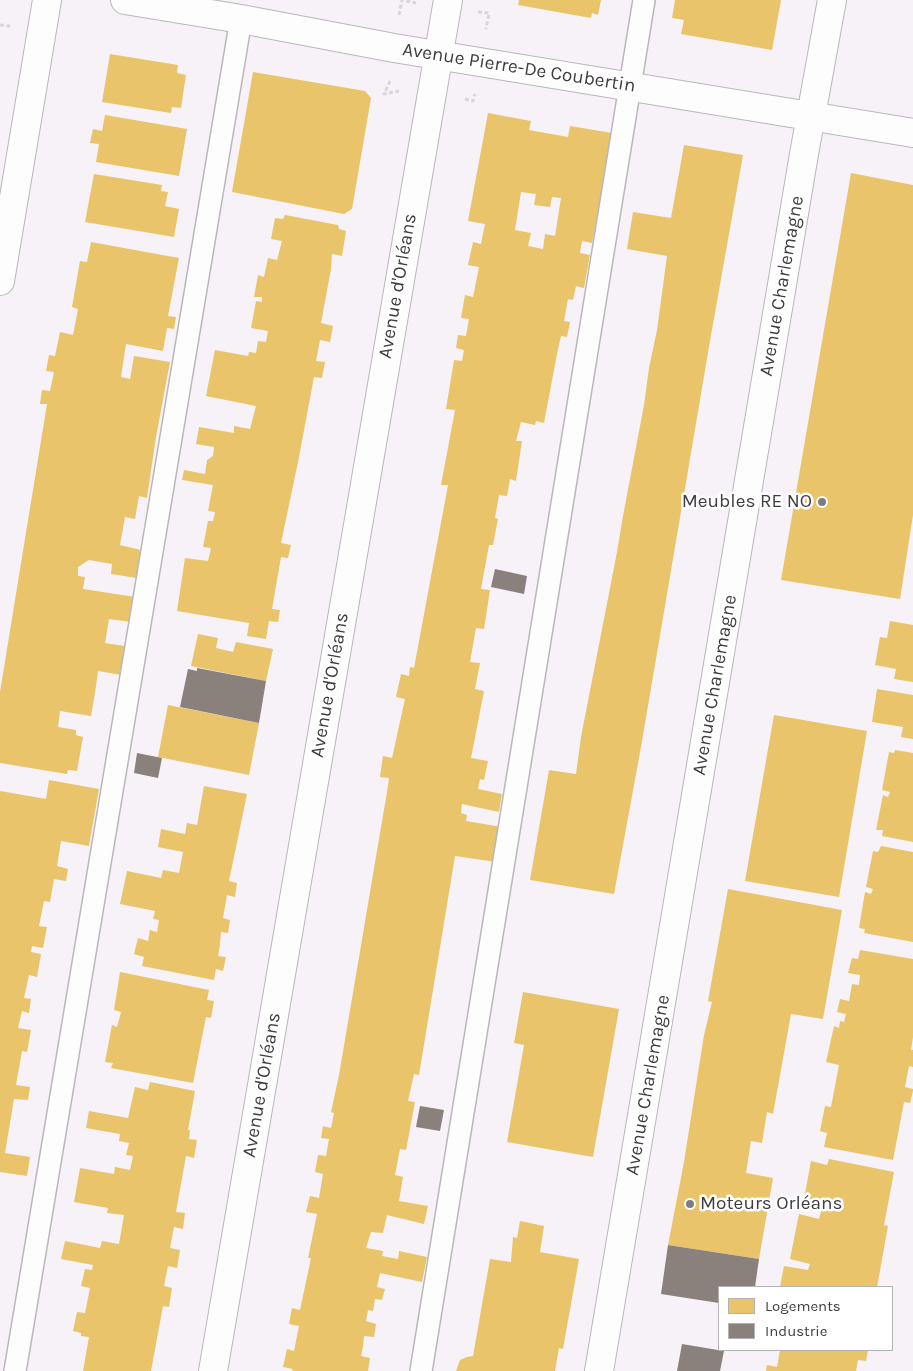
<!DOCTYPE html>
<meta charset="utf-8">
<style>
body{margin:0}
#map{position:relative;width:913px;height:1371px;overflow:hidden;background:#f6f2f7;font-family:Karla,sans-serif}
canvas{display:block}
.legend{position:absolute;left:718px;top:1286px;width:175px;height:65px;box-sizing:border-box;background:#fff;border:1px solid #b2b1b3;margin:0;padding:6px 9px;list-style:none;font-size:15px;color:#3f3c40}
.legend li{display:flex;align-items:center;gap:10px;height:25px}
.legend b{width:25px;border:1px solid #b2b1b3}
</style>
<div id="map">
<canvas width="913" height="1371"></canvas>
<ul class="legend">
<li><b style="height:14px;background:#e9c46a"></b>Logements</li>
<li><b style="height:14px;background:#8a817c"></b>Industrie</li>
</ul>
</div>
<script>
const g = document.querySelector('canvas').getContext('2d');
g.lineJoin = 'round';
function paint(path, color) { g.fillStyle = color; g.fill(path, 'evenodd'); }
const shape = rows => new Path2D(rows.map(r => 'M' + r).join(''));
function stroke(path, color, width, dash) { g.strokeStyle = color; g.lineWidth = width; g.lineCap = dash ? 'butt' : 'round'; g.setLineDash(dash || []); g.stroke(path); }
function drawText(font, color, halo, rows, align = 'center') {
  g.font = font + ' Karla,sans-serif'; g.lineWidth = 5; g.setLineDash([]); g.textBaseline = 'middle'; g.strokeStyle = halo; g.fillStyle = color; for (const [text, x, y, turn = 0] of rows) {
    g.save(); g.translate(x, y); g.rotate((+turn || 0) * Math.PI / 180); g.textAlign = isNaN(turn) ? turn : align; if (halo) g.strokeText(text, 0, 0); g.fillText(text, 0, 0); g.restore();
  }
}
paint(shape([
 [519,0,601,0,598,15,592,13,591,18,518,5],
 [675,0,781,0,772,50,681,34,684,20,672,18],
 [110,54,178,65,177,73,186,75,181,108,172,107,171,113,102,102],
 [253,72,365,91,371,98,352,209,344,214,232,192],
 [488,113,531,121,529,130,568,137,570,126,612,133,606,175,592,243,582,241,580,253,590,255,584,288,576,286,573,300,568,299,564,321,570,322,567,337,561,336,557,354,544,423,536,421,535,425,521,422,516,441,522,441,516,481,510,479,507,496,499,495,495,518,498,519,493,545,489,545,481,589,490,590,484,629,476,628,470,662,480,663,475,689,484,691,471,758,488,761,484,780,480,779,478,789,502,794,499,812,462,804,461,813,467,815,466,821,502,827,496,862,455,856,419,1075,414,1074,408,1101,415,1102,406,1150,400,1149,395,1175,403,1177,399,1201,428,1206,424,1224,387,1215,383,1233,371,1232,366,1248,383,1251,382,1256,398,1259,399,1251,427,1257,422,1282,380,1273,377,1287,385,1289,382,1300,375,1299,373,1311,368,1310,366,1321,376,1324,374,1337,364,1336,363,1347,361,1356,370,1358,368,1371,292,1371,293,1369,283,1367,287,1349,294,1351,299,1326,289,1324,292,1308,300,1310,311,1258,308,1258,317,1214,306,1212,310,1196,319,1198,323,1174,315,1172,318,1155,326,1156,329,1139,321,1138,323,1126,331,1128,334,1113,331,1112,339,1075,387,792,389,778,380,777,383,756,392,758,405,699,396,697,401,674,409,676,410,667,414,668,448,485,441,485,455,410,446,409,454,360,462,361,464,350,456,348,458,335,466,336,469,319,461,318,465,295,473,297,479,267,468,265,473,242,481,244,485,224,468,221],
 [521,192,536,194,534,205,550,207,552,197,561,198,555,236,545,234,543,249,528,246,531,233,515,230],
 [105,115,187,129,179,176,96,162,99,144,90,143,93,129,102,131],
 [684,145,743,155,710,341,641,747,614,894,530,880,549,770,576,774,581,737,617,552,623,516,644,405,649,368,657,330,667,256,627,249,633,212,671,218],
 [851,173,913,185,913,515,900,599,781,580],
 [94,174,162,185,161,191,168,192,165,206,179,209,174,237,85,222],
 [285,215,338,225,339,229,346,231,342,256,332,254,331,269,321,323,333,326,330,342,320,340,316,361,325,362,322,378,314,377,298,462,281,543,291,545,288,558,281,557,272,609,280,610,278,622,269,621,266,639,247,636,249,623,177,611,185,558,208,561,211,548,203,547,208,521,213,521,215,512,208,511,213,485,182,480,184,470,205,474,207,460,213,456,214,447,196,444,199,427,234,433,234,426,250,429,256,406,206,396,215,350,248,356,249,352,256,353,258,341,266,342,268,331,251,328,256,301,262,302,262,297,254,297,258,275,264,277,268,258,277,260,282,241,271,239,275,218,283,219],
 [91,242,179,258,168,316,176,317,174,329,167,328,163,351,126,344,121,377,130,379,134,356,170,362,156,437,147,498,139,496,135,519,125,517,120,545,141,550,137,578,111,574,112,564,89,560,78,567,78,576,85,577,83,589,135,597,131,622,109,619,105,643,125,646,121,675,98,671,95,693,91,716,60,711,58,727,76,730,76,735,83,737,77,771,68,770,67,774,0,763,0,692,47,404,40,404,42,390,50,391,54,372,46,371,49,355,55,356,60,332,73,335,78,309,72,307,80,261,87,262],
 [890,621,913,625,913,682,894,679,896,669,875,665,880,637,887,638],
 [198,634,218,638,216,648,233,652,236,642,273,649,266,681,191,666],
 [877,689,913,695,913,739,901,737,903,727,872,722],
 [168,705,259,723,249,775,158,757],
 [774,715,867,731,839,897,745,881],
 [895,750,913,753,913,842,882,836,883,830,876,830,883,795,888,797,890,792,882,790,889,752,894,753],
 [49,780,99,789,89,846,61,841,57,866,68,869,66,881,54,879,50,902,44,901,39,926,47,927,43,948,32,946,31,952,41,954,37,977,29,975,24,998,31,999,29,1013,22,1011,18,1028,31,1030,27,1052,22,1051,16,1085,30,1087,28,1100,14,1099,5,1153,30,1157,27,1176,0,1172,0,791,46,799],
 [204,786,247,794,229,881,237,883,235,897,227,895,223,918,230,920,228,933,221,932,220,944,218,956,226,957,223,971,216,969,214,980,142,966,144,957,134,954,138,938,148,941,150,930,157,932,159,920,153,919,155,911,120,904,127,871,161,878,163,870,179,873,183,852,158,847,161,829,185,834,187,823,197,825],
 [881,846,913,852,913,942,864,933,865,929,859,928,865,892,871,894,873,889,866,887,873,851,878,852],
 [728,889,842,910,823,1019,791,1014,773,1114,767,1112,762,1143,751,1141,746,1173,773,1178,759,1259,668,1245,684,1162,704,1035,712,1002,708,1001],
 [860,950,913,959,913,1037,911,1050,913,1050,913,1067,909,1066,905,1087,913,1089,913,1091,910,1103,904,1102,893,1160,824,1147,827,1133,820,1131,825,1106,831,1107,839,1065,826,1062,834,1026,839,1028,840,1021,844,1022,846,1014,837,1012,840,999,849,1001,852,984,859,985,860,975,848,973,852,958,858,959],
 [120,972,209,990,207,1000,214,1001,211,1018,206,1017,193,1083,111,1068,113,1063,105,1062,112,1025,117,1027,121,1012,114,1010],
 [523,992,619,1009,593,1157,507,1142,524,1045,514,1043],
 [150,1082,195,1091,188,1130,190,1130,189,1139,197,1140,194,1158,186,1156,176,1212,185,1213,183,1229,174,1227,170,1248,180,1250,177,1268,168,1266,164,1286,172,1288,169,1307,163,1306,151,1371,83,1371,89,1337,81,1336,81,1333,73,1331,77,1312,85,1313,90,1288,81,1286,85,1269,92,1270,93,1265,61,1259,65,1241,100,1248,102,1241,119,1244,124,1215,107,1213,108,1208,74,1202,80,1168,114,1174,115,1167,130,1170,133,1156,126,1155,129,1143,119,1141,120,1134,86,1128,89,1111,128,1118,135,1087,148,1090],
 [829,1159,894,1172,884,1225,888,1226,877,1287,780,1287,784,1266,808,1270,810,1264,790,1259,799,1214,819,1219,821,1212,821,1207,803,1205,811,1161,827,1165],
 [520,1221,544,1226,540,1252,579,1259,563,1349,559,1348,555,1371,456,1371,460,1360,467,1357,473,1356,490,1259,511,1262,513,1237,517,1238],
 [780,1350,868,1350,866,1361,858,1360,856,1371,766,1371,767,1365,777,1367]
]), '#e9c46a');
paint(shape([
 [495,569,527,576,524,594,491,587],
 [197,668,266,681,259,723,180,707,188,669,197,671],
 [137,753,162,758,158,778,134,773],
 [420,1106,444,1110,440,1131,416,1127],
 [668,1245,759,1259,755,1287,719,1287,719,1303,661,1294],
 [682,1344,724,1351,720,1371,677,1371]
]), '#8a817c');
const lane = shape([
 [15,1371,241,19],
 [421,1371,644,0]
]);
const street = shape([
 [125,0,241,19,394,48,913,133],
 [0,281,47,0],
 [213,1371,448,0],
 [599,1371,804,154,832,0]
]);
stroke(lane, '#bab7bb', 24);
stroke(street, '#bab7bb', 30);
stroke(shape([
 [478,12,489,13,486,29],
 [399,15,402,0,416,3],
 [0,25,10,26],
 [390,81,384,94,399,91],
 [465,99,473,101,475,94]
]), '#d8d7d8', 3, [4, 2.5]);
stroke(lane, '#fefdfe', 21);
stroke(street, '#fefdfe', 28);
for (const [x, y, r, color] of [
 [822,502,5,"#7f7c80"],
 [690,1204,5,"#7f7c80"]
]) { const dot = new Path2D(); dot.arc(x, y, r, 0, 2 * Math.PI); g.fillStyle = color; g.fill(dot); stroke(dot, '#fff', 2); }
drawText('19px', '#3f3c40', '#fff', [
 ["Avenue Pierre-De Coubertin",519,68,9],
 ["Avenue d'Orléans",398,286,-80],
 ["Avenue Charlemagne",782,286,-80],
 ["Avenue d'Orléans",330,685,-80],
 ["Avenue Charlemagne",715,685,-80],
 ["Avenue d'Orléans",262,1085,-80],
 ["Avenue Charlemagne",648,1085,-80]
]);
drawText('19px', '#3f3c40', '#fff', [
 ["Meubles RE NO",812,502],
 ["Moteurs Orléans",700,1204,"left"]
], 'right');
</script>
